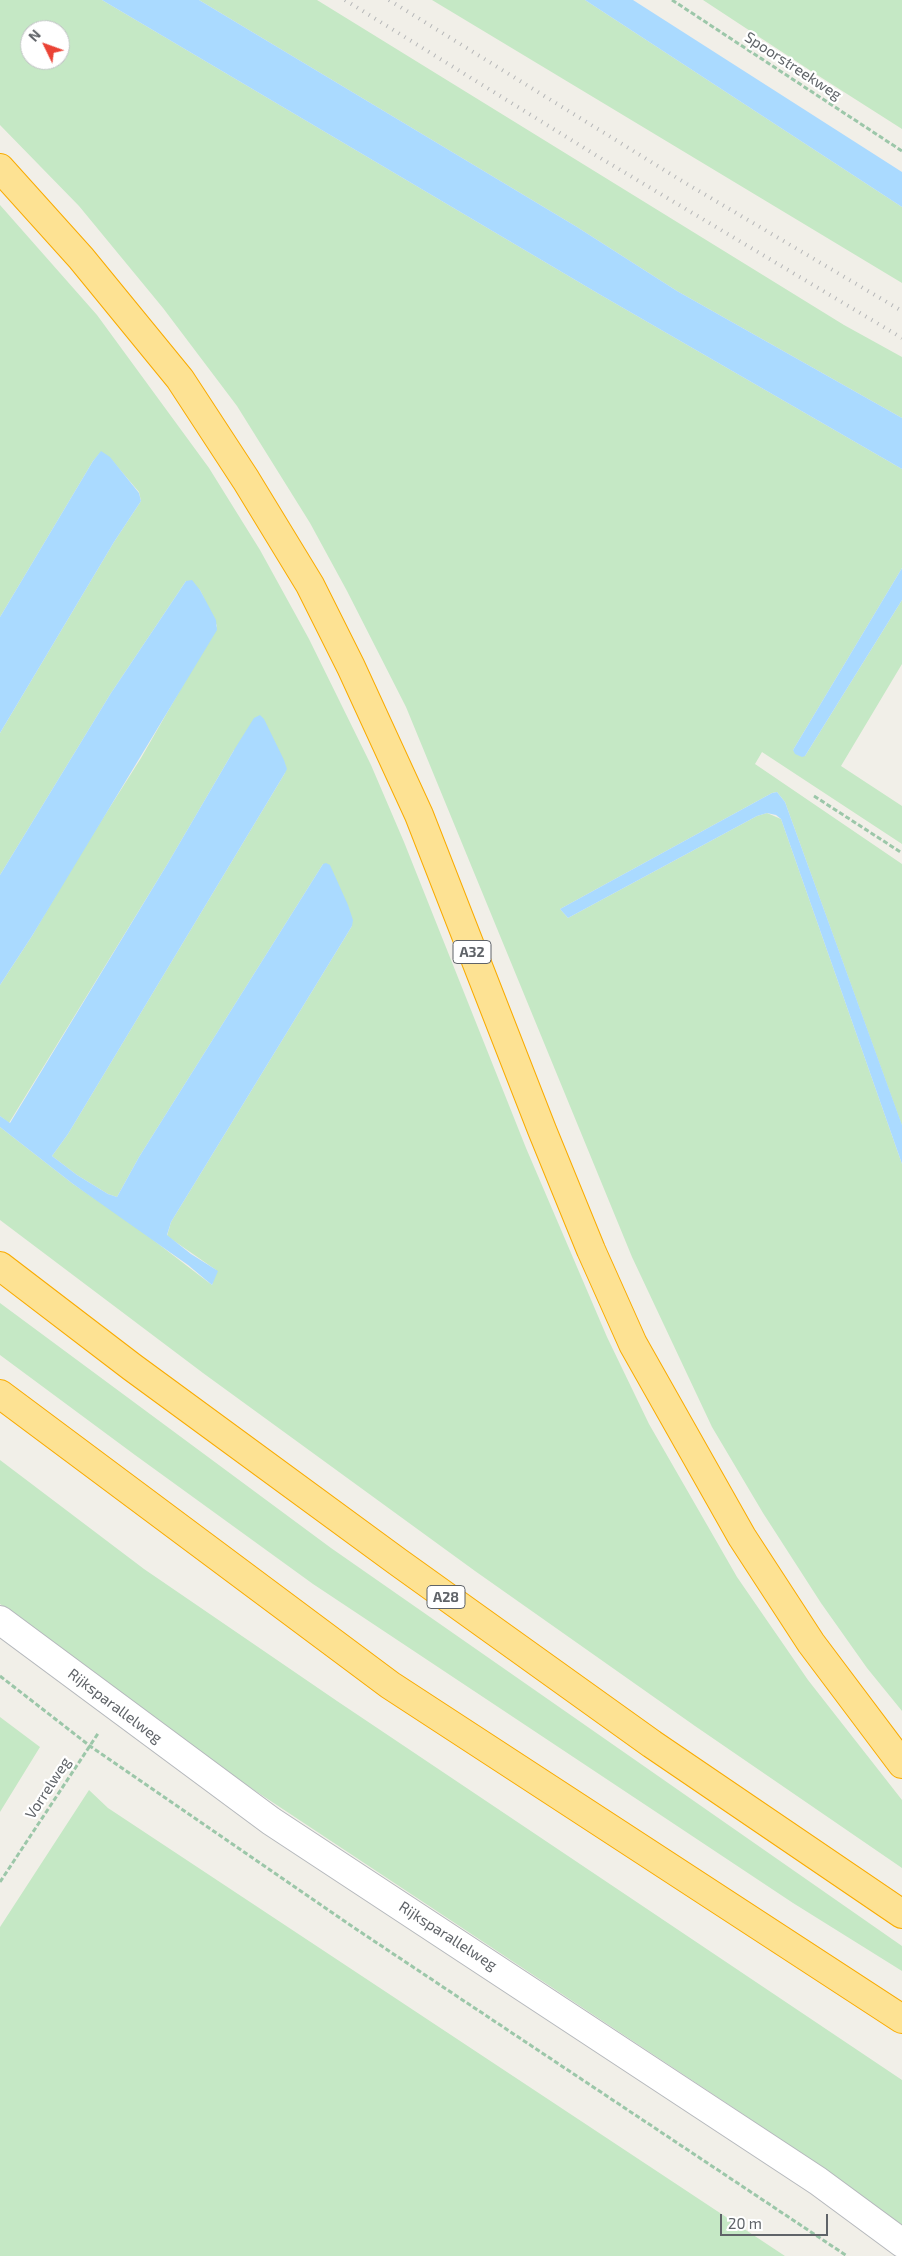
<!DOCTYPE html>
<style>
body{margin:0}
#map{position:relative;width:902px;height:2256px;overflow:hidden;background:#f1efe8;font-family:"Exo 2",sans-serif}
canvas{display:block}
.north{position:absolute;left:20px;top:20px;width:50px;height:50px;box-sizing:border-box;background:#fff;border:1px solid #bfc1c3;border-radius:50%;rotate:312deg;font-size:14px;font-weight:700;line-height:20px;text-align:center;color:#5f6368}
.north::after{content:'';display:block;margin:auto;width:18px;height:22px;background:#ea4335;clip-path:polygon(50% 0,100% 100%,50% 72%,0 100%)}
.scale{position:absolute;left:720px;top:2214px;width:108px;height:22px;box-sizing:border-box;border:2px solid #5f6368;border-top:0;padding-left:6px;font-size:15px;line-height:18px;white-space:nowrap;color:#5f6368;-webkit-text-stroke:4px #fff;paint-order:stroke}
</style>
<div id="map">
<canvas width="902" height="2256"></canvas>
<div class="north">N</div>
<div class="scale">20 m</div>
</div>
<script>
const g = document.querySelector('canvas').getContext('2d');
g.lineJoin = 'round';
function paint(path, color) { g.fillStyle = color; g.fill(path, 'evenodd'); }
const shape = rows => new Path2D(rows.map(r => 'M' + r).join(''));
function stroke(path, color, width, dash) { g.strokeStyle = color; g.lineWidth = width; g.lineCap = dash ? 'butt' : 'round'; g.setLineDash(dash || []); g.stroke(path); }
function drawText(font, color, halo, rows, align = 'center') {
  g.font = font + ' "Exo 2",sans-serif'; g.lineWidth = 4.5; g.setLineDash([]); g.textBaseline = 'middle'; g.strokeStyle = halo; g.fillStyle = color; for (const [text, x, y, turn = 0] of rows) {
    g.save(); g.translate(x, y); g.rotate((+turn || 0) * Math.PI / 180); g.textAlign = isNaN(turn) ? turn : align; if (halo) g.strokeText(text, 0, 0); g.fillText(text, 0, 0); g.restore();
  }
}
paint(shape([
 [0,0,102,0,599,294,902,469,902,568,793,750,805,756,902,600,902,664,841,766,902,806,902,844,762,752,755,764,902,864,902,1126,785,802,777,792,772,793,560,909,568,918,757,816,767,813,781,819,902,1164,902,1711,867,1668,821,1603,763,1513,712,1427,632,1257,406,707,347,591,310,523,237,406,163,308,79,206,0,125],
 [30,30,60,30,60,60,30,60],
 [199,0,317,0,844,325,902,357,902,418,677,291,577,227],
 [432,0,585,0,902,207,902,283],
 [703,0,902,0,902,129,811,71],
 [0,205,97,315,209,468,260,550,309,639,371,765,404,842,526,1148,607,1337,649,1424,737,1577,808,1680,902,1800,902,1868,695,1726,475,1571,203,1373,0,1220,0,1127,73,1184,131,1223,212,1285,216,1270,167,1236,171,1222,352,926,323,864,139,1157,117,1197,108,1194,77,1175,52,1156,68,1134,285,773,234,750,168,863,9,1123,0,1116,0,985,32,936,79,856,141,758,217,626,200,590,186,581,111,693,0,875,0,733,114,542,141,501,139,492,110,458,101,452,93,461,0,617],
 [0,1303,331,1548,902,1946,902,1971,793,1903,313,1584,135,1455,0,1355],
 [0,1460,144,1569,337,1701,902,2080,902,2225,743,2114,248,1786,0,1604],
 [0,1717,40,1747,0,1812],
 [89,1790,108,1808,785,2256,0,2256,0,1927]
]), '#c5e8c5');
paint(shape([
 [102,0,199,0,577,227,677,291,902,418,902,469,599,294],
 [585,0,633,0,902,172,902,207],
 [101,451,110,457,139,493,141,501,114,542,0,733,0,617,93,461],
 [902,568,902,600,805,756,802,757,795,754,793,750],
 [192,580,200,590,216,620,217,630,32,936,0,985,0,875,111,693,186,581],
 [260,715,264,719,284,760,287,769,285,773,68,1134,52,1156,77,1175,108,1194,117,1197,139,1157,323,864,326,863,330,865,348,905,353,920,352,926,171,1222,167,1235,191,1254,218,1271,212,1285,188,1265,73,1184,0,1127,0,1116,10,1123,168,863,234,750,254,718],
 [777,792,785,802,902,1125,902,1164,781,819,776,815,767,813,757,816,568,918,560,909,772,793]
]), '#aadaff');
const minor = shape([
 [0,1620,271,1821,818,2181,902,2243]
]);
const highway = shape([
 [0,168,81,258,180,379,246,480,310,585,351,667,419,815,542,1130,591,1250,633,1344,742,1537,811,1643,902,1764],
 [0,1266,132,1367,398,1562,652,1744,902,1914],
 [0,1394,390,1685,902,2019]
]);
stroke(minor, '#b5b8bc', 30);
stroke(highway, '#f9ab00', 30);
stroke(shape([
 [672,0,902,151],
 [814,796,902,853],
 [0,1676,90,1746,353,1927,847,2256],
 [0,1882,99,1732]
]), '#9cc7a9', 3, [5, 2.5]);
stroke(minor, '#fff', 28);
stroke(highway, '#fde293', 28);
stroke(shape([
 [345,0,602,159,902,338],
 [389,0,682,181,902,311]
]), '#b6b7b8', 4, [1, 6]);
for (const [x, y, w] of [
 [472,952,38],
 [446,1597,38]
]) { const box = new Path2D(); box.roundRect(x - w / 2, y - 11.5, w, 23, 4); g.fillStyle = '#fff'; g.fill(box); stroke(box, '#5f6368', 1); }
drawText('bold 14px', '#5f6368', null, [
 ["A32",472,952],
 ["A28",446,1597]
]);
drawText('15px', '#5f6368', '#fff', [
 ["Spoorstreekweg",793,66,33],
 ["Rijksparallelweg",115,1706,37],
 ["Vorrelweg",48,1788,-57],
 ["Rijksparallelweg",448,1936,33]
]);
</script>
